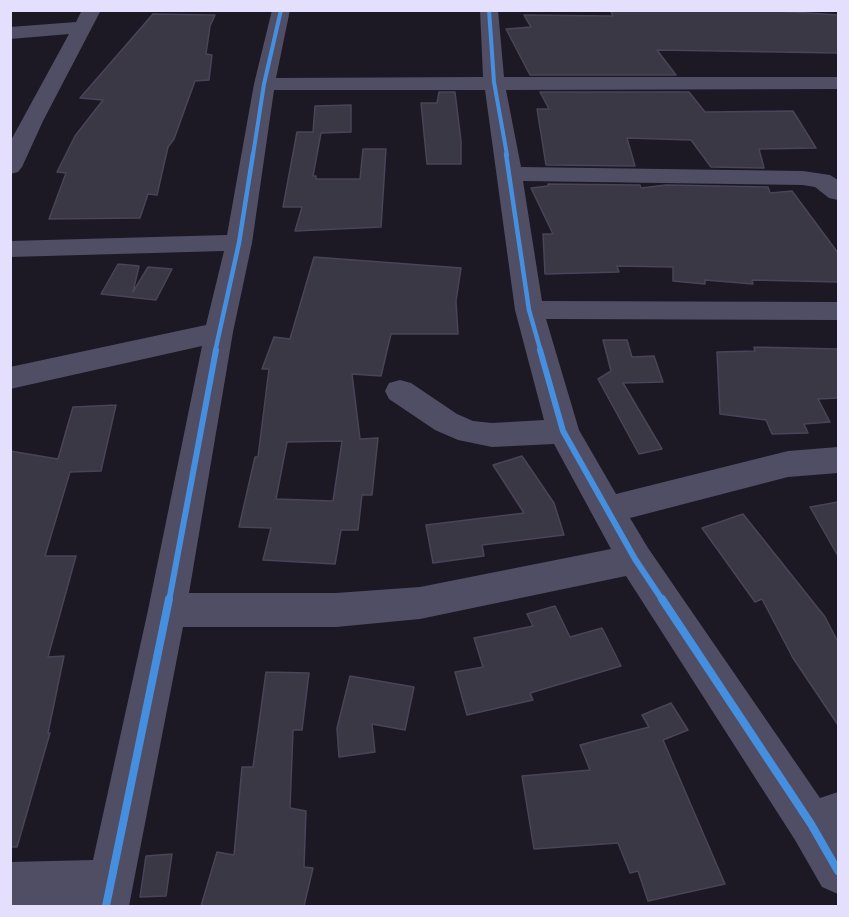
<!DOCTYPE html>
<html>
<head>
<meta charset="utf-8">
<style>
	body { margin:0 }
	#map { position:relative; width:849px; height:917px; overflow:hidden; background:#1c1925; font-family:"Archivo Narrow",sans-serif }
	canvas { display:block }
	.frame { position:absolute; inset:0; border:12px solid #e3dffd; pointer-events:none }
</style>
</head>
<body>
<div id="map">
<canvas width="849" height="917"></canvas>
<div class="frame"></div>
</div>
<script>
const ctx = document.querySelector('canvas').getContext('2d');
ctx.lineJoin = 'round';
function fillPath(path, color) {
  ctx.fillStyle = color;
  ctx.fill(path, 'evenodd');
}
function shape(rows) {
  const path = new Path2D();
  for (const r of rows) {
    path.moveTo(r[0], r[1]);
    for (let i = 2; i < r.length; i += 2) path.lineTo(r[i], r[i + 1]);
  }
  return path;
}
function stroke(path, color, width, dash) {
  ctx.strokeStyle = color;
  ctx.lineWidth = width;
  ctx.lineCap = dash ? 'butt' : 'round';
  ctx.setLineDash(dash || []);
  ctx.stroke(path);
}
const building = shape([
	[610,10,762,10,838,15,838,53,657,50,676,75,530,75,506,29,531,27,524,15,613,16,610,10],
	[153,14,215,15,210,26,206,54,212,55,209,80,195,81,174,139,168,147,157,195,148,194,140,218,49,219,66,173,57,172,75,136,103,100,80,98,153,14],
	[439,92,455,92,461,141,461,164,427,164,421,103,437,103,439,92],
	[540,92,689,92,705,112,793,111,816,148,759,149,764,168,711,167,691,140,627,138,635,166,546,165,537,109,549,109,540,92],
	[351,105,351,132,321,133,313,176,316,176,316,179,360,179,363,149,386,149,381,227,295,231,302,207,283,207,297,132,313,132,315,106,351,105],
	[548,184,640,185,641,188,666,185,768,187,770,193,792,191,838,253,838,282,752,280,753,284,705,280,705,284,673,281,673,267,617,266,619,272,545,274,543,234,553,234,531,188,548,186,548,184],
	[314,257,461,268,456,301,458,334,391,334,381,376,352,374,360,439,378,438,372,495,362,495,358,530,341,530,335,564,263,560,271,528,239,527,255,457,258,457,269,369,262,369,274,337,290,339,314,257],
	[342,441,333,501,276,499,287,442,342,441],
	[118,264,139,266,133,292,148,267,172,269,156,300,101,294,118,264],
	[603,340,627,340,632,357,654,356,663,382,623,383,662,449,639,454,598,379,611,371,603,340],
	[754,347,838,349,838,398,818,399,830,422,804,424,808,433,772,434,766,420,720,414,717,352,755,351,754,347],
	[116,405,101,471,70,472,45,556,76,556,48,657,64,656,48,733,50,733,17,847,10,847,10,451,58,459,73,407,116,405],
	[522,456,554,503,564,535,482,545,484,556,433,563,426,525,524,513,493,465,522,456],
	[838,502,838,556,810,507,838,502],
	[743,514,825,617,838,642,838,725,793,658,762,599,755,602,702,528,743,514],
	[555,606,570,637,602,628,621,666,530,693,533,700,467,715,455,672,483,667,474,638,533,626,527,614,555,606],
	[266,672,309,673,302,730,293,730,290,808,306,811,304,867,313,868,304,906,201,906,217,852,234,855,242,767,253,767,266,672],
	[350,676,414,687,405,730,372,724,375,752,339,757,337,728,350,676],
	[671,703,688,730,663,740,725,884,648,901,638,871,630,873,618,843,534,849,522,776,590,770,580,745,649,727,642,715,671,703],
	[172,854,166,896,140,897,146,856,172,854]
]);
fillPath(building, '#3b3846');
stroke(building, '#494457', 1.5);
fillPath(shape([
	[82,10,101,10,43,121,22,167,18,172,10,174,10,142,69,34,10,39,10,27,76,22,82,10],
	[272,10,290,10,276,78,483,77,480,10,498,10,504,77,838,77,838,89,506,90,521,167,803,171,830,175,838,180,838,200,829,198,815,187,803,185,523,181,542,301,838,302,838,320,546,319,579,430,616,494,788,451,838,447,838,473,788,477,630,518,648,548,820,798,838,792,838,894,822,887,795,840,626,576,420,619,336,627,183,627,129,906,10,906,10,862,93,860,148,610,202,346,10,389,10,367,206,325,224,251,10,257,10,241,227,235,254,84,272,10],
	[274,90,485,90,515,310,544,420,492,423,473,421,457,414,411,383,400,380,389,383,385,391,389,399,435,430,458,440,492,447,554,444,611,549,420,587,336,593,189,593,233,332,252,243,274,90]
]), '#504e65');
stroke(shape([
	[489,10,494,82,507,155],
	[253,155,264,84,281,10]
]), '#468fdf', 4);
stroke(shape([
	[506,154,529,310,541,352],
	[215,352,239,243,253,154]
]), '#468fdf', 4.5);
stroke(shape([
	[540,350,563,431,635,559,663,601],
	[169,601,216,350]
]), '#468fdf', 6);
stroke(shape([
	[662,599,811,824,838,871],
	[106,906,169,599]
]), '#468fdf', 8);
</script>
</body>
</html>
